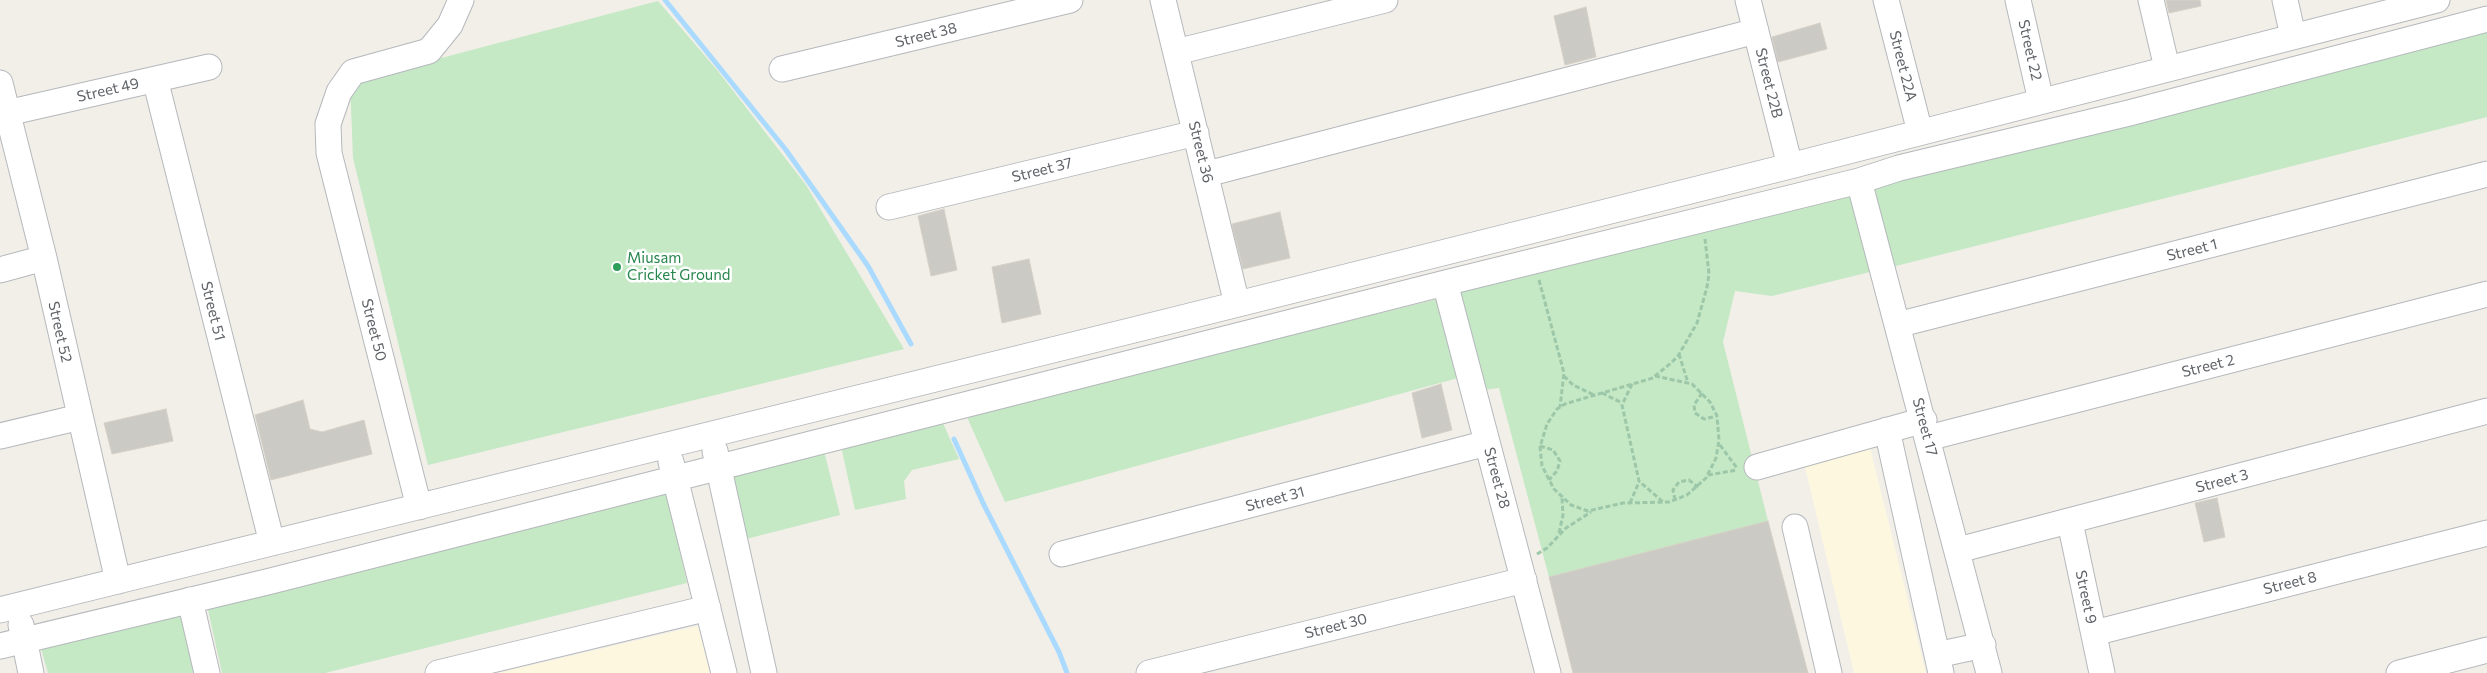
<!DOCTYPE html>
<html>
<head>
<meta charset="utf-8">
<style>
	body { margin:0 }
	canvas { display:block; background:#f1efe8 }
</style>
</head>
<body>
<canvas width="2487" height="673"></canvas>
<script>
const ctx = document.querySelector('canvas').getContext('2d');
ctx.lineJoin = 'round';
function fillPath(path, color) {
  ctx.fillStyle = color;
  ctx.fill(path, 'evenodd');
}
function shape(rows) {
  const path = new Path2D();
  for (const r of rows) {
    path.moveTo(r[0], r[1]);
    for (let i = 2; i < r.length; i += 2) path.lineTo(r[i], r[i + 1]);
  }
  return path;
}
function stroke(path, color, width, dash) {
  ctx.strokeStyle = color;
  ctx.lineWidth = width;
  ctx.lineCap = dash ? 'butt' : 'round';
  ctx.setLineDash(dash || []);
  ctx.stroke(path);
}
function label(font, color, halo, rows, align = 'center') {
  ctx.font = font + ' Commissioner,sans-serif';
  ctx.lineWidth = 5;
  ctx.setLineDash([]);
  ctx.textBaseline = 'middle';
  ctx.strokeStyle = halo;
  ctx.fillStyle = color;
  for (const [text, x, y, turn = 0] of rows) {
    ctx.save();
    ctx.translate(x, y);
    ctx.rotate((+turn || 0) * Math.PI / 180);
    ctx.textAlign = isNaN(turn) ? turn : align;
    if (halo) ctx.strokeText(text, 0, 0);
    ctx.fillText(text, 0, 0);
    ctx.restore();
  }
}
fillPath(shape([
	[1870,448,1926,673,1854,673,1805,467],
	[698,626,710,673,498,673]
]), '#fef7e0');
fillPath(shape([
	[658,1,717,70,806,185,904,349,428,465,353,158,350,82],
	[2487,32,2487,117,1892,267,1873,187],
	[1850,189,1870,272,1772,296,1735,291,1723,342,1768,521,1549,577,1499,388,1483,390,1459,292],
	[1442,298,1458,378,1005,502,966,415],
	[942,421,959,459,912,470,904,481,906,499,855,510,841,446],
	[824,451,840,515,742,540,727,474],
	[666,490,687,583,325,673,222,673,207,605],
	[188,610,202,673,48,673,40,645]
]), '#c5e8c5');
stroke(shape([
	[665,0,786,150,868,266,911,344],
	[954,439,983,503,1059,652,1067,673]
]), '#aadaff', 5);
const building = shape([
	[2166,0,2200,0,2201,6,2169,13,2166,0],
	[1586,7,1596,57,1565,65,1554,16,1586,7],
	[1820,23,1827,49,1778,62,1772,37,1820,23],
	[944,209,957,270,931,276,918,216,944,209],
	[1280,212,1290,258,1243,269,1232,224,1280,212],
	[1029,259,1041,314,1002,323,992,267,1029,259],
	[1441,384,1452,430,1422,438,1412,393,1441,384],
	[303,400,310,429,322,432,364,420,372,454,271,480,255,415,303,400],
	[166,409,173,441,112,454,104,423,166,409],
	[2217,498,2225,537,2204,542,2195,503,2217,498],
	[1768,521,1808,673,1573,673,1549,577,1768,521]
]);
fillPath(building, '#cccac5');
stroke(building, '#d6d1c6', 1);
const minor = shape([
	[1163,0,1237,304],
	[1748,0,1790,166],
	[1886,0,1920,132],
	[2018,0,2041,101],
	[2151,0,2167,68],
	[2285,0,2293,36],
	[1176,52,1385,0],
	[782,69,1070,0],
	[155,79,272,543],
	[0,83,44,258,118,581],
	[7,113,209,67],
	[1207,174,1756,31],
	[1859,181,1989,673],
	[889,207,1196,133],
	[0,270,44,258],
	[1445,283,1548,673],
	[1897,325,2487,174],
	[1887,430,1941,673],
	[0,436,80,417],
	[1928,438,2487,294],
	[715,451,764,673],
	[671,462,724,673],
	[1757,467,1924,420],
	[419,507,329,153,328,124,339,92,353,72,429,51,450,25,461,0],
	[2070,522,2102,673],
	[1795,527,1829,673],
	[1958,550,2487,411],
	[1062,554,1487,443],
	[190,600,207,673],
	[0,610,1170,321,1790,166,2437,0],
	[21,625,31,673],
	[2094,633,2487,533],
	[0,646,271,581,1445,283,1859,181,1899,168,2129,113,2487,19],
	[1937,655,1983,645],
	[438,673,708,608],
	[1149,673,1524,580],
	[2399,673,2487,650]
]);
stroke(minor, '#b5b8bc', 27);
stroke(shape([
	[1539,280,1564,373,1560,407],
	[1679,354,1688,383],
	[1564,376,1573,385,1594,395],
	[1655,376,1692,384,1710,402,1717,416,1719,440,1716,458,1706,478,1687,495,1669,502,1623,503,1588,511,1571,505,1554,489,1542,466,1540,447,1547,424,1557,409,1565,404,1653,378,1655,376,1671,363,1678,356,1697,323,1707,287,1709,274,1705,239],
	[1632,384,1622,405,1639,481,1663,502],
	[1602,393,1622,403],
	[1702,393,1694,405,1695,413,1704,419,1717,416],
	[1720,445,1737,468],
	[1540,446,1553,450,1560,461,1557,471,1549,480],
	[1708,475,1737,470],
	[1675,500,1673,490,1679,482,1689,480,1698,487],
	[1630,503,1639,482],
	[1559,533,1563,515,1562,497],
	[1537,554,1547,548,1566,528,1591,512]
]), '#9cc7a9', 3, [5, 2.5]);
stroke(minor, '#fff', 25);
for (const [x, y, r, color] of [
	[617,267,5,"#2e9e5b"]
]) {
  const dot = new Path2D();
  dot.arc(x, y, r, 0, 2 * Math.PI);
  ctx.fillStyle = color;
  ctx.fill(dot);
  stroke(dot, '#fff', 2);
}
label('15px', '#5f6368', '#fff', [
	["Street 38",926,35,-14],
	["Street 22",2030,50,77],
	["Street 22A",1903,66,76],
	["Street 22B",1769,83,76],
	["Street 49",108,90,-13],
	["Street 36",1201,152,76],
	["Street 37",1042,170,-14],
	["Street 1",2192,250,-14],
	["Street 51",213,311,76],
	["Street 50",374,330,76],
	["Street 52",60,332,77],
	["Street 2",2208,366,-14],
	["Street 17",1925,427,75],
	["Street 28",1497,478,75],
	["Street 3",2222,481,-15],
	["Street 31",1275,499,-15],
	["Street 8",2290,583,-14],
	["Street 9",2086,597,78],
	["Street 30",1336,626,-14]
]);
label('15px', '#27864d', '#fff', [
	["Miusam",627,258],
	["Cricket Ground",627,275]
], 'left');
</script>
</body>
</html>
